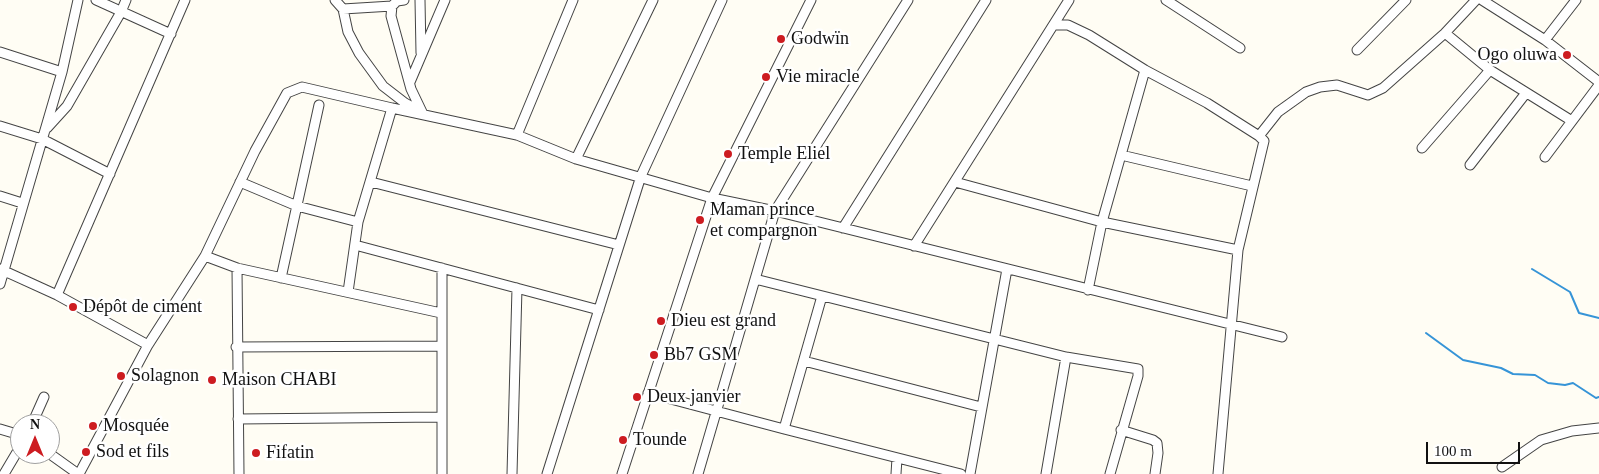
<!DOCTYPE html>
<html>
<head>
<meta charset="utf-8">
<style>
	body { margin:0 }
	#map { position:relative; width:1599px; height:474px; overflow:hidden; background:#fffdf4; font-family:Georgia,serif }
	canvas { display:block }
	.north { position:absolute; left:10px; top:414px; width:50px; height:50px; box-sizing:border-box; background:#fff; border:1px solid #a0a0a0; border-radius:50%; rotate:0deg; font-size:14px; font-weight:700; line-height:20px; text-align:center; color:#111 }
	.north::after { content:''; display:block; margin:auto; width:18px; height:22px; background:#cd1c21; clip-path:polygon(50% 0,100% 100%,50% 72%,0 100%) }
	.scale { position:absolute; left:1426px; top:442px; width:94px; height:22px; box-sizing:border-box; border:2px solid #111; border-top:0; padding-left:6px; font-size:15px; line-height:18px; white-space:nowrap; color:#111; -webkit-text-stroke:4px #fff; paint-order:stroke }
</style>
</head>
<body>
<div id="map">
<canvas width="1599" height="474"></canvas>
<div class="north">N</div>
<div class="scale">100 m</div>
</div>
<script>
const ctx = document.querySelector('canvas').getContext('2d');
ctx.lineJoin = 'round';
function shape(rows) {
  const path = new Path2D();
  for (const r of rows) {
    path.moveTo(r[0], r[1]);
    for (let i = 2; i < r.length; i += 2) path.lineTo(r[i], r[i + 1]);
  }
  return path;
}
function stroke(path, color, width, dash) {
  ctx.strokeStyle = color;
  ctx.lineWidth = width;
  ctx.lineCap = dash ? 'butt' : 'round';
  ctx.setLineDash(dash || []);
  ctx.stroke(path);
}
function label(font, color, halo, rows, align = 'center') {
  ctx.font = font + ' Georgia,serif';
  ctx.lineWidth = 5;
  ctx.setLineDash([]);
  ctx.textBaseline = 'middle';
  ctx.strokeStyle = halo;
  ctx.fillStyle = color;
  for (const [text, x, y, turn = 0] of rows) {
    ctx.save();
    ctx.translate(x, y);
    ctx.rotate((+turn || 0) * Math.PI / 180);
    ctx.textAlign = isNaN(turn) ? turn : align;
    if (halo) ctx.strokeText(text, 0, 0);
    ctx.fillText(text, 0, 0);
    ctx.restore();
  }
}
stroke(shape([
	[1532,269,1570,292,1579,313,1599,318],
	[1426,333,1463,360,1501,368,1513,374,1535,375,1548,383,1565,385,1573,383,1596,398,1599,397]
]), '#3694d7', 2);
const minor = shape([
	[96,0,171,34],
	[335,0,343,9,348,32,359,53,383,86,405,103,422,112],
	[404,0,397,1,392,6,391,16,411,89,422,112],
	[420,0,421,53],
	[1166,0,1240,48],
	[1482,0,1545,40,1599,82],
	[343,9,392,6],
	[1054,25,1068,25,1089,35,1145,70,1207,103,1259,136,1264,141,1238,250,1218,474],
	[1445,33,1490,70,1572,121],
	[1545,40,1576,0],
	[1357,50,1406,0],
	[0,52,62,72],
	[410,82,445,0],
	[0,126,42,139,110,174],
	[47,128,67,106,121,12,126,0],
	[517,135,573,0],
	[1259,136,1278,112,1306,92,1320,87,1337,85,1368,95,1383,88,1445,33,1476,0],
	[1422,148,1490,70],
	[1121,155,1252,186],
	[1545,157,1599,85],
	[576,159,653,0],
	[1470,165,1526,93],
	[240,182,297,206,358,222],
	[371,182,619,245],
	[955,182,1102,222,1238,250],
	[0,196,22,203],
	[843,228,986,0],
	[355,245,599,310],
	[914,246,1069,0],
	[205,256,255,151,287,93,302,87,392,108],
	[0,269,57,295,148,345,79,474],
	[281,278,319,105],
	[755,279,1066,357,1138,369,1138,376,1110,474],
	[0,284,62,72,78,0],
	[1088,290,1102,222,1145,70],
	[348,292,358,222,392,108,517,135,576,159,712,198,775,211,1282,337],
	[57,295,185,0],
	[822,296,784,429,961,474],
	[148,345,205,256,237,268],
	[236,347,441,346],
	[804,361,981,407],
	[648,393,784,429],
	[238,419,441,417],
	[32,424,44,397],
	[0,429,20,435],
	[1121,430,1153,440,1157,443,1158,453,1155,474],
	[50,454,78,474],
	[1502,467,1541,440,1572,431,1599,428],
	[4,474,20,447],
	[239,474,237,268,441,313],
	[442,474,442,268],
	[512,474,517,288],
	[547,474,641,176,722,0],
	[622,474,712,198,811,0],
	[698,474,775,211,908,0],
	[896,474,897,458],
	[970,474,1007,269],
	[1046,474,1066,357]
]);
stroke(minor, '#444', 11);
stroke(minor, '#fff', 9);
for (const [x, y, r, color] of [
	[781,39,5,"#cd1c21"],
	[1567,55,5,"#cd1c21"],
	[766,77,5,"#cd1c21"],
	[728,154,5,"#cd1c21"],
	[700,220,5,"#cd1c21"],
	[73,307,5,"#cd1c21"],
	[661,321,5,"#cd1c21"],
	[654,355,5,"#cd1c21"],
	[121,376,5,"#cd1c21"],
	[212,380,5,"#cd1c21"],
	[637,397,5,"#cd1c21"],
	[93,426,5,"#cd1c21"],
	[623,440,5,"#cd1c21"],
	[86,452,5,"#cd1c21"],
	[256,453,5,"#cd1c21"]
]) {
  const dot = new Path2D();
  dot.arc(x, y, r, 0, 2 * Math.PI);
  ctx.fillStyle = color;
  ctx.fill(dot);
  stroke(dot, '#fff', 2);
}
label('18px', '#111', '#fff', [
	["Godwïn",791,39],
	["Ogo oluwa",1557,55,"right"],
	["Vie miracle",776,77],
	["Temple Eliel",738,154],
	["Maman prince",710,210],
	["et compargnon",710,231],
	["Dépôt de ciment",83,307],
	["Dieu est grand",671,321],
	["Bb7 GSM",664,355],
	["Solagnon",131,376],
	["Maison CHABI",222,380],
	["Deux janvier",647,397],
	["Mosquée",103,426],
	["Tounde",633,440],
	["Sod et fils",96,452],
	["Fifatin",266,453]
], 'left');
</script>
</body>
</html>
